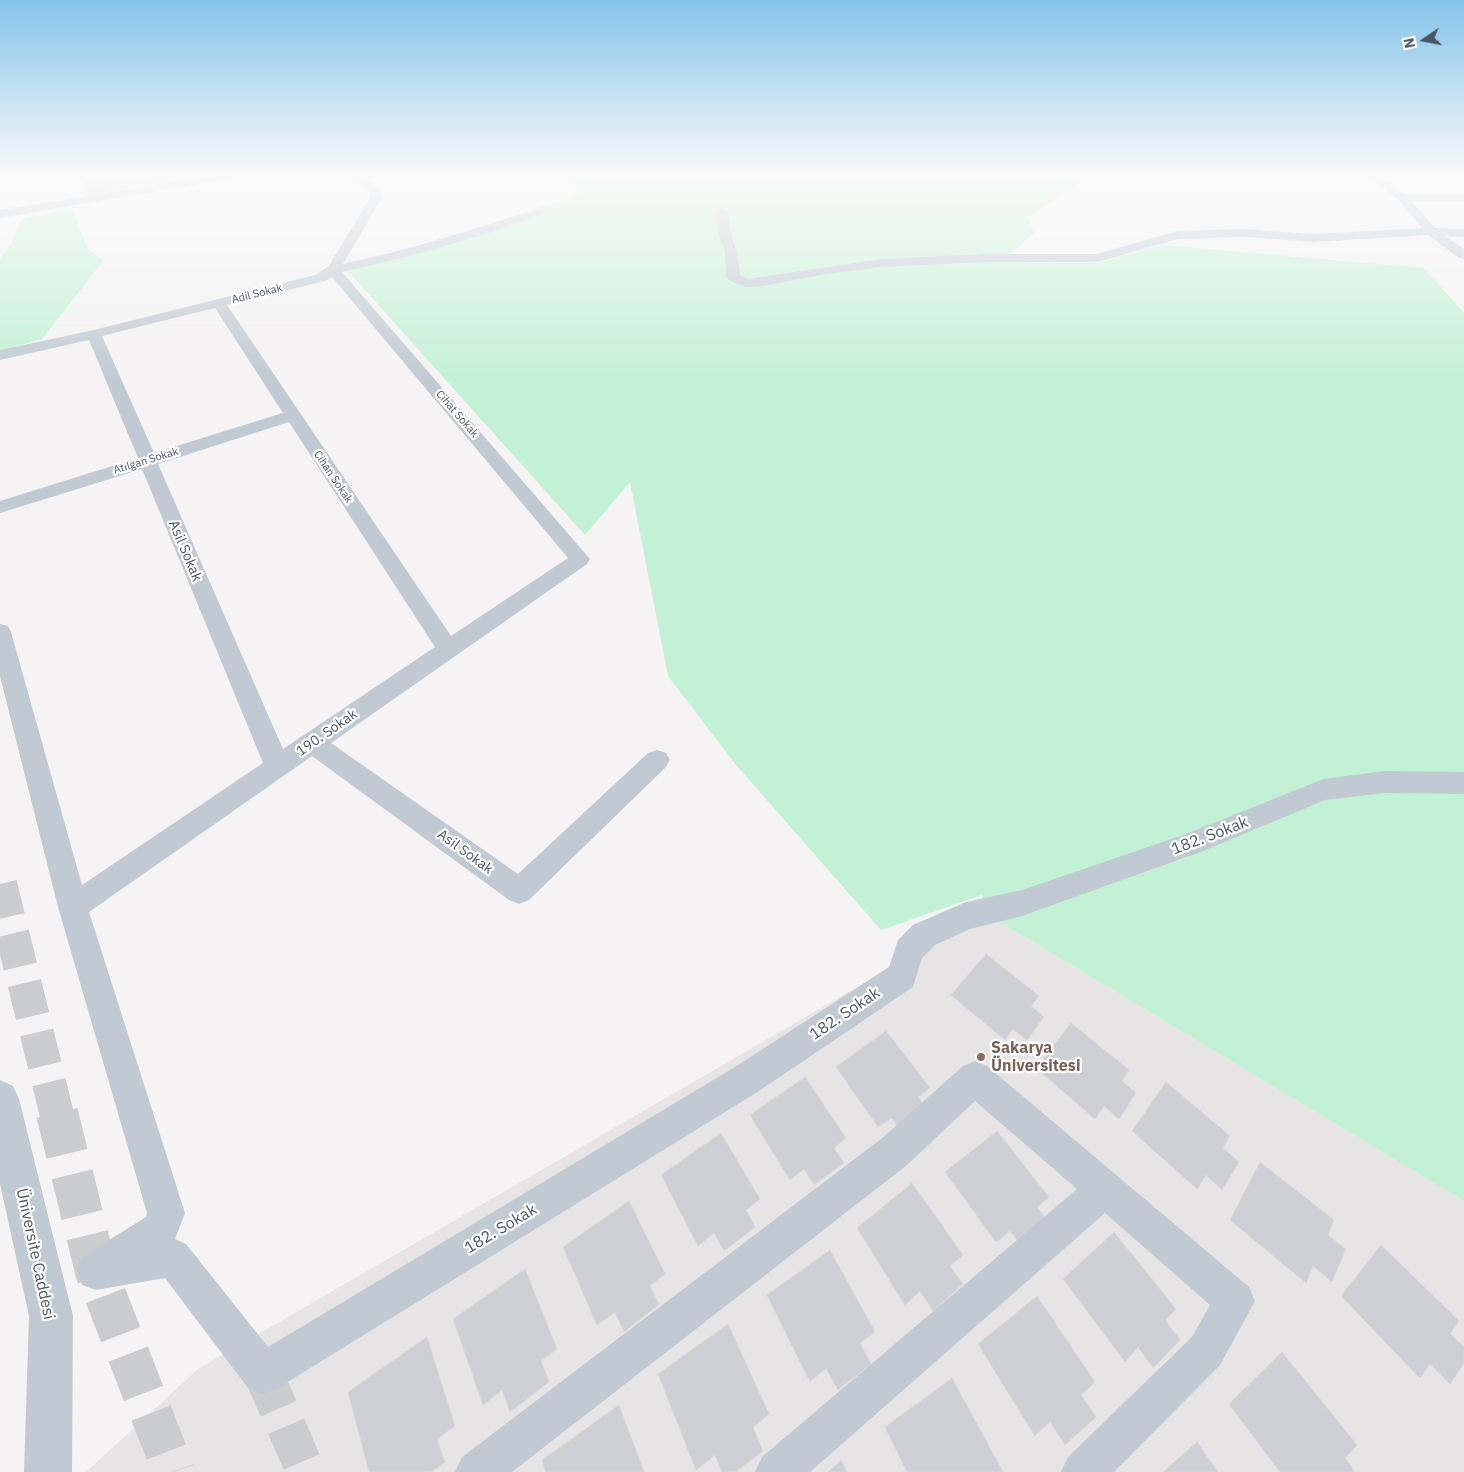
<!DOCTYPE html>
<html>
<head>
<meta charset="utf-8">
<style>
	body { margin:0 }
	#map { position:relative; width:1464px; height:1472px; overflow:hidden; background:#f5f3f3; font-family:"IBM Plex Sans",sans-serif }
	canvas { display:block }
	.north { position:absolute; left:1399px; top:15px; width:50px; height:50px; -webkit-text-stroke:4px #fff; paint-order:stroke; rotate:258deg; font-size:14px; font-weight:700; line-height:20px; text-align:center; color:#4a5661 }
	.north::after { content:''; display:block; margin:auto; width:18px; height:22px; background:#4a5661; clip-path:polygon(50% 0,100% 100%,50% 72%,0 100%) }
</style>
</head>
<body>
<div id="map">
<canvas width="1464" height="1472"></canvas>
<div class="north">N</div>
</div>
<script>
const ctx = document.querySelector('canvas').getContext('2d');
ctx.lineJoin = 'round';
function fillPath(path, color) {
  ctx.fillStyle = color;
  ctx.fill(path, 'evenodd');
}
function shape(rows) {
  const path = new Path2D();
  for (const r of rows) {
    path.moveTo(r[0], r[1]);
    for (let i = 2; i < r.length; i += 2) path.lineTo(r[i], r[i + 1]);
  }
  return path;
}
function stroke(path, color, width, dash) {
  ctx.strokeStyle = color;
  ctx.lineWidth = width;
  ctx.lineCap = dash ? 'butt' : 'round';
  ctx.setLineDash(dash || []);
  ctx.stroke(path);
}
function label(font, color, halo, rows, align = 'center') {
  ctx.font = font + ' "IBM Plex Sans",sans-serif';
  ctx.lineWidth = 4.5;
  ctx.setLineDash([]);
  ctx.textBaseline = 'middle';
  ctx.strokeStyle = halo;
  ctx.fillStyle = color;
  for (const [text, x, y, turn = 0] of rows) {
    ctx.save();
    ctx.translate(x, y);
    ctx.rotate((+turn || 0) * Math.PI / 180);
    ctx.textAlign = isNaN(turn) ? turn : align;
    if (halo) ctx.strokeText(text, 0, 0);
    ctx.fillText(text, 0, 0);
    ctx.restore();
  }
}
fillPath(shape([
	[985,913,1464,1201,1464,1472,86,1472,198,1369]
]), '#e6e4e5');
fillPath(shape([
	[563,174,1073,174,1082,182,1028,217,1034,233,1000,262,1097,263,1161,245,1424,268,1464,313,1464,1201,985,913,982,895,881,930,736,765,668,676,630,482,585,535,347,270,572,197,579,190],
	[73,210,88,249,103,261,42,339,0,351,0,258,11,245,22,218]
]), '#c3f1d5');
const building = shape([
	[132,174,156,174,161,182,89,195,84,182,132,174],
	[986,954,1039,996,1031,1006,1044,1017,1027,1040,1013,1029,1005,1040,951,995,986,954],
	[1071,1023,1129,1070,1122,1081,1136,1093,1119,1119,1104,1106,1095,1119,1036,1068,1071,1023],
	[886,1031,930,1088,918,1097,929,1112,902,1132,892,1118,878,1127,836,1067,886,1031],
	[805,1077,846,1138,834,1148,844,1163,814,1185,804,1169,790,1180,750,1115,805,1077],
	[1166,1082,1230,1136,1223,1148,1239,1162,1222,1190,1206,1175,1197,1189,1132,1131,1166,1082],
	[997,1131,1049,1197,1037,1207,1050,1224,1023,1248,1010,1231,996,1242,945,1172,997,1131],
	[721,1133,760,1199,746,1210,755,1227,724,1251,714,1233,698,1246,661,1175,721,1133],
	[1260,1162,1334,1220,1328,1235,1346,1249,1332,1282,1313,1266,1306,1283,1230,1220,1260,1162],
	[912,1183,963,1255,950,1266,963,1284,933,1311,920,1291,905,1305,857,1228,912,1183],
	[629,1201,665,1274,650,1286,659,1304,624,1332,615,1312,597,1325,563,1247,629,1201],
	[1114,1232,1176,1309,1165,1320,1180,1340,1153,1368,1138,1347,1125,1362,1063,1279,1114,1232],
	[1381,1245,1459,1321,1450,1334,1464,1347,1464,1363,1450,1384,1430,1364,1420,1378,1341,1296,1381,1245],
	[830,1250,875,1332,860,1343,871,1364,838,1390,826,1368,810,1382,767,1295,830,1250],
	[525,1269,557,1349,541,1361,549,1382,510,1412,502,1390,483,1405,453,1319,525,1269],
	[1037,1296,1095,1382,1081,1395,1096,1417,1065,1445,1050,1422,1035,1436,978,1344,1037,1296],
	[728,1324,769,1414,753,1427,763,1451,735,1472,722,1472,715,1455,696,1470,658,1374,728,1324],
	[427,1337,455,1426,437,1439,445,1462,431,1472,369,1472,348,1392,427,1337],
	[1282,1352,1357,1445,1345,1458,1355,1472,1280,1472,1229,1404,1282,1352],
	[952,1378,1003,1472,907,1472,885,1427,952,1378],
	[619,1405,644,1472,546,1472,542,1460,619,1405],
	[1197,1442,1218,1472,1163,1472,1197,1442],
	[841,1460,847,1472,828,1472,841,1460]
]);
fillPath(building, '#cdcfd5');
stroke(building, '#d7d9de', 1);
stroke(shape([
	[263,1373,306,1472]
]), '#caccce', 39, [39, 19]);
stroke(shape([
	[0,884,57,1115]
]), '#caccce', 34, [34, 17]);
stroke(shape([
	[57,1113,96,1271,174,1472]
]), '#caccce', 42, [42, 21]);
fillPath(shape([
	[221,174,244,174,239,177,0,218,0,210,221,174],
	[346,174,358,174,380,188,382,198,343,264,398,251,478,228,535,210,543,210,545,212,543,214,486,234,406,257,342,272,590,559,587,564,331,743,518,874,648,753,657,750,666,753,670,760,666,767,529,900,519,904,509,900,312,756,89,912,185,1213,175,1239,186,1244,268,1347,735,1067,889,967,898,940,913,925,966,902,1022,890,1186,834,1323,779,1385,771,1464,772,1464,794,1385,793,1325,800,1203,851,1022,916,970,929,935,945,922,958,913,987,759,1091,278,1388,263,1394,248,1388,165,1278,96,1290,82,1285,77,1271,82,1257,92,1253,93,1250,146,1217,147,1213,58,907,0,676,0,624,8,626,11,632,82,885,263,763,142,469,0,513,0,501,138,458,89,340,0,360,0,350,94,330,315,275,328,267,370,198,370,191,346,174],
	[332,277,568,558,451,636,227,305,325,281,332,277],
	[215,308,283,413,154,453,102,336,215,308],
	[289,422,435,647,283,749,158,464,289,422],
	[1364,174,1376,174,1405,194,1464,195,1464,201,1411,201,1435,228,1464,229,1464,237,1445,236,1464,249,1464,259,1459,258,1428,235,1313,242,1244,237,1178,239,1098,262,986,262,881,267,826,274,763,286,746,287,728,280,726,277,725,253,718,231,716,212,722,208,728,212,730,231,737,253,740,275,748,279,881,259,986,254,1097,254,1177,231,1244,229,1313,234,1422,228,1398,199,1364,174],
	[975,1061,987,1066,1249,1287,1255,1301,1220,1365,1114,1472,1061,1472,1068,1457,1192,1337,1210,1305,1105,1213,810,1472,755,1472,762,1457,1077,1189,975,1101,907,1165,512,1472,455,1472,462,1457,881,1139,963,1066,975,1061]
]), '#c1cad2');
fillPath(shape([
	[0,1080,13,1086,19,1099,73,1316,72,1472,24,1472,29,1316,0,1184,0,1080]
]), '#c1cad2');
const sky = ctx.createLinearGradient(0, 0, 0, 380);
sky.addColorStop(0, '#85c3ea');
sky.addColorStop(0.46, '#fafafa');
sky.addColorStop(1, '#fafafa00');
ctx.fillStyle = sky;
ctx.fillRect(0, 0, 1464, 380);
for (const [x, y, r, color] of [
	[981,1057,5,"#8d6e63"]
]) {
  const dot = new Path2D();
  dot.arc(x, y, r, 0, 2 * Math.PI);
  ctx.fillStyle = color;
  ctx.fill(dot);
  stroke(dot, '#fff', 2);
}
label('11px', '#4a5661', '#fff', [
	["Adil Sokak",257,294,-14],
	["Cihat Sokak",457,414,49],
	["Atılgan Sokak",146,461,-17],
	["Cihan Sokak",333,477,56]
]);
label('14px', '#4a5661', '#fff', [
	["Asil Sokak",185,551,67],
	["190. Sokak",327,733,-35],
	["Asil Sokak",465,852,36]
]);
label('16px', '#4a5661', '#fff', [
	["182. Sokak",1210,836,-21],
	["182. Sokak",845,1014,-34],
	["182. Sokak",501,1229,-31],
	["Üniversite Caddesi",35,1254,78]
]);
label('bold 16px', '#785e54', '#fff', [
	["Sakarya",991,1048],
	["Üniversitesi",991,1066]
], 'left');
</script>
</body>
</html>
